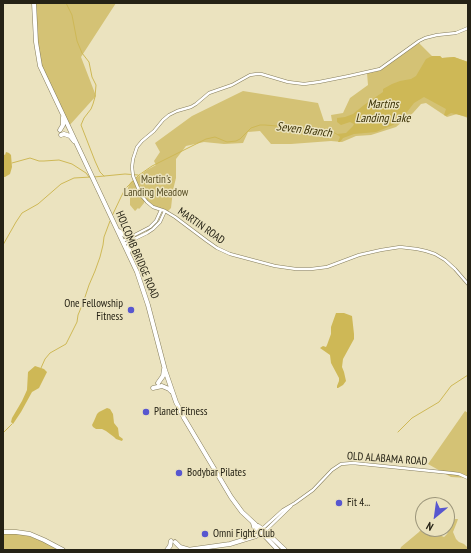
<!DOCTYPE html>
<html>
<head>
<meta charset="utf-8">
<style>
	body { margin:0 }
	#map { position:relative; width:471px; height:553px; overflow:hidden; background:#ebe3bf; font-family:"PT Sans Narrow",sans-serif }
	canvas { display:block }
	.frame { position:absolute; inset:0; border:4px solid #252215; pointer-events:none }
	.north { position:absolute; left:415px; top:497px; width:40px; height:40px; box-sizing:border-box; background:#ebe3bf; border:1px solid #9c967b; border-radius:50%; rotate:209deg; font-size:11px; font-weight:700; line-height:16px; text-align:center; color:#252215 }
	.north::after { content:''; display:block; margin:auto; width:14px; height:18px; background:#5857cf; clip-path:polygon(50% 0,100% 100%,50% 72%,0 100%) }
</style>
</head>
<body>
<div id="map">
<canvas width="471" height="553"></canvas>
<div class="frame"></div>
<div class="north">N</div>
</div>
<script>
const ctx = document.querySelector('canvas').getContext('2d');
ctx.lineJoin = 'round';
function fillPath(path, color) {
  ctx.fillStyle = color;
  ctx.fill(path, 'evenodd');
}
function shape(rows) {
  const path = new Path2D();
  for (const r of rows) {
    path.moveTo(r[0], r[1]);
    for (let i = 2; i < r.length; i += 2) path.lineTo(r[i], r[i + 1]);
  }
  return path;
}
function stroke(path, color, width, dash) {
  ctx.strokeStyle = color;
  ctx.lineWidth = width;
  ctx.lineCap = dash ? 'butt' : 'round';
  ctx.setLineDash(dash || []);
  ctx.stroke(path);
}
function label(font, color, halo, rows, align = 'center') {
  ctx.font = font + ' "PT Sans Narrow",sans-serif';
  ctx.lineWidth = 3;
  ctx.setLineDash([]);
  ctx.textBaseline = 'middle';
  ctx.strokeStyle = halo;
  ctx.fillStyle = color;
  for (const [text, x, y, turn = 0] of rows) {
    ctx.save();
    ctx.translate(x, y);
    ctx.rotate((+turn || 0) * Math.PI / 180);
    ctx.textAlign = isNaN(turn) ? turn : align;
    if (halo) ctx.strokeText(text, 0, 0);
    ctx.fillText(text, 0, 0);
    ctx.restore();
  }
}
fillPath(shape([
	[35,3,116,3,81,57,96,96,68,127,36,54],
	[419,43,432,56,440,56,442,58,454,57,468,62,468,118,457,114,447,117,426,103,421,104,413,113,396,127,371,135,356,136,342,142,331,141,291,144,271,144,260,131,248,132,243,143,224,144,204,142,186,146,176,159,176,178,173,190,171,208,168,211,155,206,148,202,142,196,135,179,147,170,156,165,154,161,160,152,155,143,192,116,243,91,318,103,324,121,332,121,331,115,343,113,350,98,368,85,367,73,375,72,384,68],
	[134,179,144,200,144,203,140,208,139,209,138,208,135,211,130,205,130,198,131,193,128,189,128,188,130,183],
	[465,411,468,413,468,478,451,477,428,464],
	[454,519,458,519,457,522,453,532,456,539,459,542,464,544,468,548,468,550,400,550,401,547,419,532,423,527,423,529,434,529,435,532,439,535,444,537,447,534],
	[3,533,19,533,37,539,61,550,3,550]
]), '#d4c275');
fillPath(shape([
	[432,56,440,56,442,58,454,57,468,62,468,117,451,113,446,116,444,115,446,109,424,97,414,103,407,112,393,125,376,132,354,134,343,138,340,142,338,142,340,137,337,134,346,133,353,126,354,124,350,122,341,125,337,122,337,118,345,117,353,114,364,105,383,92,383,89,392,84,400,81,411,79,416,76,426,59],
	[6,152,9,153,11,155,12,167,10,174,5,177,3,177,3,154,5,155],
	[336,313,344,313,352,316,354,334,354,339,343,359,342,367,344,372,346,381,343,385,338,388,337,388,337,386,339,381,339,378,331,363,330,355,320,348,323,346,326,347,327,345,331,334,331,327],
	[35,366,44,369,47,372,39,388,32,392,21,412,13,424,11,422,12,418,22,401,27,390,28,372],
	[107,408,110,409,113,414,114,423,118,428,119,436,123,439,122,441,116,439,114,437,106,431,102,429,96,429,93,427,92,425,94,421,97,414,99,412]
]), '#ceb856');
stroke(shape([
	[66,3,72,15,77,41,82,53,89,62,92,77,96,85,95,97,93,104,91,109,84,118,81,125,95,161,100,172,104,176],
	[12,163,30,158,39,161,44,161,59,160,72,164,86,173,89,177],
	[94,177,125,174,138,175],
	[112,216,121,197,125,189,139,175,152,166,206,139,215,137,227,142,236,141,240,139,251,128,260,125,265,125,288,127,309,133,321,130,335,133,338,135],
	[3,245,16,222,22,213,38,204,61,184,74,178,91,177],
	[41,368,45,359,50,353,66,344,77,322,78,315,83,303,89,285,95,271,100,257,103,245,104,237,110,221],
	[398,432,412,418,439,402,451,386,468,375],
	[3,433,12,424]
]), '#ceb856', 1);
const minor = shape([
	[468,28,456,33,437,35,425,38,419,41,380,69,349,76,319,82,304,84,288,82,261,74,257,74,250,75,232,85,209,93,196,104,191,107,177,111,169,115,163,120,154,131,142,141,137,147,133,159,132,167,133,176,141,195,147,202,153,207,165,211,175,217,207,241,217,248,230,254,275,266,296,269,311,269,327,267,359,255,381,250,400,247,417,249,426,251,435,254,445,260,455,269,468,284],
	[123,241,150,227,156,221,161,210],
	[124,244,147,233,153,229,160,222,165,211],
	[262,529,283,510,295,503,313,490,332,470,341,464,353,463,451,473,459,474,468,478],
	[264,532,291,506]
]);
const major = shape([
	[34,3,36,42,40,66,137,272,148,305,165,370,176,402,184,418,231,497,242,512,256,525,262,533,278,550],
	[60,130,63,125,63,117],
	[61,135,64,134,70,136,74,141],
	[119,231,126,236,133,236],
	[129,251,129,244,131,240],
	[158,383,163,376,164,369],
	[153,388,162,386,169,389,171,391],
	[258,526,265,531,285,550],
	[3,532,16,532,30,534,44,540,63,550],
	[252,535,255,530,253,523],
	[175,542,180,547,190,550],
	[167,550,170,546,171,541],
	[187,550,230,544,256,536,262,533]
]);
stroke(minor, '#867e5d', 3.5);
stroke(major, '#867e5d', 5);
stroke(minor, '#fff', 2.5);
stroke(major, '#fff', 4);
for (const [x, y, r, color] of [
	[131,310,4,"#5857cf"],
	[146,412,4,"#5857cf"],
	[179,473,4,"#5857cf"],
	[339,503,4,"#5857cf"],
	[205,534,4,"#5857cf"]
]) {
  const dot = new Path2D();
  dot.arc(x, y, r, 0, 2 * Math.PI);
  ctx.fillStyle = color;
  ctx.fill(dot);
  stroke(dot, '#ebe3bf', 1.5);
}
label('11px', '#554c23', '#ebe3bf', [
	["Martin's",156,180],
	["Landing Meadow",156,193]
]);
label('11px', '#252215', '#ebe3bf', [
	["MARTIN ROAD",201,226,35],
	["HOLCOMB BRIDGE ROAD",137,255,67],
	["OLD ALABAMA ROAD",387,459,4]
]);
label('11px', '#252215', '#ebe3bf', [
	["One Fellowship",123,304,"right"],
	["Fitness",123,317,"right"],
	["Planet Fitness",154,412],
	["Bodybar Pilates",187,473],
	["Fit 4...",347,503],
	["Omni Fight Club",213,534]
], 'left');
label('italic 12px', '#3b3206', '#ebe3bf', [
	["Martins",383,105],
	["Landing Lake",383,119],
	["Seven Branch",304,130,7]
]);
</script>
</body>
</html>
